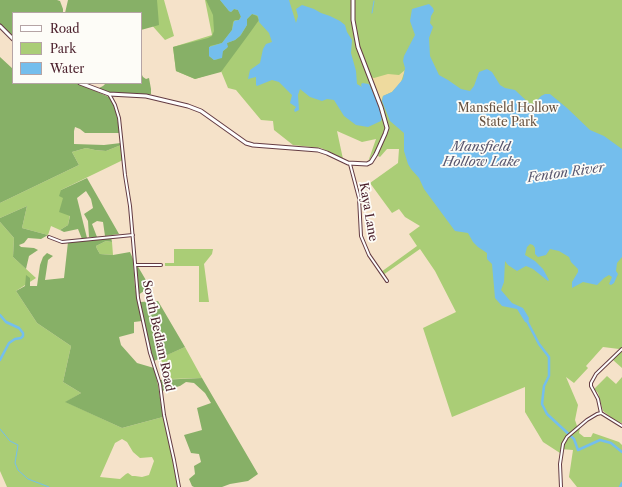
<!DOCTYPE html>
<html>
<head>
<meta charset="utf-8">
<style>
	body { margin:0 }
	#map { position:relative; width:622px; height:487px; overflow:hidden; background:#f5e2c9; font-family:"Libre Caslon Text",serif }
	canvas { display:block }
	.legend { position:absolute; left:12px; top:12px; width:130px; height:72px; box-sizing:border-box; background:#fdfcf7; border:1px solid #b5a4a5; margin:0; padding:5px 7px; list-style:none; font-size:12px; color:#4a1f2b }
	.legend li { display:flex; align-items:center; gap:8px; height:20px }
	.legend b { width:20px; border:1px solid #b5a4a5 }
</style>
</head>
<body>
<div id="map">
<canvas width="622" height="487"></canvas>
<ul class="legend">
<li><b style="height:5px;background:#fff"></b>Road</li>
<li><b style="height:11px;background:#aacd76"></b>Park</li>
<li><b style="height:11px;background:#74beed"></b>Water</li>
</ul>
</div>
<script>
const ctx = document.querySelector('canvas').getContext('2d');
ctx.lineJoin = 'round';
function fillPath(path, color) {
  ctx.fillStyle = color;
  ctx.fill(path, 'evenodd');
}
function shape(rows) {
  const path = new Path2D();
  for (const r of rows) {
    path.moveTo(r[0], r[1]);
    for (let i = 2; i < r.length; i += 2) path.lineTo(r[i], r[i + 1]);
  }
  return path;
}
function stroke(path, color, width, dash) {
  ctx.strokeStyle = color;
  ctx.lineWidth = width;
  ctx.lineCap = dash ? 'butt' : 'round';
  ctx.setLineDash(dash || []);
  ctx.stroke(path);
}
function label(font, color, halo, rows, align = 'center') {
  ctx.font = font + ' "Libre Caslon Text",serif';
  ctx.lineWidth = 3.5;
  ctx.setLineDash([]);
  ctx.textBaseline = 'middle';
  ctx.strokeStyle = halo;
  ctx.fillStyle = color;
  for (const [text, x, y, turn = 0] of rows) {
    ctx.save();
    ctx.translate(x, y);
    ctx.rotate((+turn || 0) * Math.PI / 180);
    ctx.textAlign = isNaN(turn) ? turn : align;
    if (halo) ctx.strokeText(text, 0, 0);
    ctx.fillText(text, 0, 0);
    ctx.restore();
  }
}
fillPath(shape([
	[121,0,164,0,174,36,165,40,141,13,118,13],
	[205,0,622,0,622,368,613,360,621,351,619,349,603,347,586,366,588,368,574,383,566,377,578,405,575,420,578,429,580,428,579,433,584,437,591,437,593,433,619,442,622,445,622,487,577,487,569,477,573,450,560,449,560,453,543,442,525,412,525,387,452,417,423,328,456,312,435,271,420,249,383,275,381,272,417,246,409,234,420,226,405,217,399,209,392,213,370,183,398,163,399,149,387,149,380,157,378,156,379,153,373,154,368,162,376,139,362,142,337,131,343,159,321,148,293,145,274,130,273,121,261,120,236,90,228,88,221,71,195,79,176,71,173,47,212,35],
	[121,145,123,160,61,190,70,215,68,225,60,230,51,226,48,235,22,228,27,206,0,218,0,203,79,165,72,152,86,148,95,150,106,151],
	[0,222,14,238,13,257,36,278,16,291,37,323,71,346,63,382,81,393,66,402,122,428,163,417,176,471,178,487,7,487,0,471],
	[122,439,127,442,133,452,140,458,152,457,154,461,149,475,142,477,135,476,132,476,128,473,126,474,120,479,100,477,115,443],
	[106,241,112,242,113,255,100,254,97,249,96,246],
	[174,249,213,249,212,254,204,264,209,302,199,302,199,266,165,266,165,263,174,263],
	[185,347,202,378,172,379,167,372,160,358],
	[607,376,616,384,622,377,622,423,617,422,603,411,598,393,594,389]
]), '#aacd76');
fillPath(shape([
	[0,0,57,0,60,1,63,9,63,13,13,13,13,37,0,25],
	[68,0,157,0,159,25,141,30,141,13,65,13],
	[206,0,220,0,229,11,231,12,234,9,238,10,241,16,239,20,235,20,233,22,232,30,222,43,210,46,209,56,214,60,218,59,223,51,227,48,227,43,235,40,241,35,247,25,246,20,252,14,257,16,259,20,249,34,221,72,195,79,176,71,173,47,208,38,212,36,214,31,213,15],
	[0,57,13,69,13,83,77,83,109,97,115,107,120,133,85,133,80,129,75,127,74,131,74,144,104,145,121,143,121,145,106,151,95,150,86,148,72,152,79,165,0,203],
	[141,73,143,77,146,79,149,78,151,89,151,94,149,95,134,93,112,93,97,89,103,86,106,83,141,83],
	[87,178,119,234,105,236,103,222,97,221,92,224,97,237,89,237,88,221,84,214,93,208,91,199,86,191,77,198,87,238,82,239,78,229,64,232,60,230,68,225,70,216,59,212,63,198,59,196,61,190],
	[27,206,22,228,48,235,41,239,28,238,24,243,19,245,21,247,34,248,38,250,29,256,26,269,13,257,14,238,0,222,0,218],
	[111,237,112,242,106,241,96,246,97,249,100,254,113,255,130,252,133,259,135,287,142,321,134,322,134,333,119,337,121,345,137,363,154,368,158,385,163,417,122,428,65,402,81,393,63,382,71,346,37,323,16,291,25,286,26,275,30,278,30,286,37,286,40,265,43,257,47,253,53,256,48,260,45,280,64,278,68,242],
	[137,265,150,287,138,295,136,266],
	[158,301,185,347,154,361,150,351,140,302],
	[202,378,258,474,248,481,230,484,222,487,194,487,192,486,189,479,195,474,194,466,201,462,199,454,191,453,184,435,202,430,197,408,211,403,205,393,194,383,186,382,180,386,162,391,159,380]
]), '#87b067');
fillPath(shape([
	[405,70,401,82,392,92,383,96,381,102,371,77,374,78,388,74,399,75]
]), '#eeda9e');
fillPath(shape([
	[220,0,289,0,296,23,298,16,296,9,302,5,314,9,321,13,330,16,340,21,345,25,347,32,352,40,351,53,356,71,357,84,362,87,361,85,362,83,369,84,379,106,382,117,381,121,368,127,356,125,344,116,334,100,327,99,322,101,310,97,300,89,298,95,299,110,295,112,294,110,296,107,290,103,292,95,279,82,272,80,257,86,256,85,256,77,248,79,250,70,260,63,263,49,266,44,272,42,269,33,259,22,258,16,256,15,252,14,247,19,247,25,240,36,235,40,227,43,228,47,223,51,222,58,214,60,209,56,209,47,222,43,232,30,234,21,239,20,241,17,238,10,234,9,231,12,229,11],
	[429,4,433,8,434,11,431,16,430,23,433,27,429,38,430,56,439,75,448,80,461,89,470,91,474,86,479,72,487,69,492,72,500,85,505,88,515,90,532,106,541,96,545,94,550,94,567,108,590,130,604,136,622,149,622,257,617,263,616,271,618,274,614,283,611,285,609,284,612,277,609,275,604,278,597,285,583,282,572,288,572,282,578,272,578,269,571,262,569,257,559,251,550,249,546,255,538,257,535,254,535,248,533,245,530,244,527,247,525,255,535,261,543,269,549,280,548,281,533,269,526,266,517,271,508,265,505,261,504,282,501,290,512,303,523,308,529,318,528,323,525,322,517,309,502,306,495,298,492,264,487,259,487,253,478,247,473,242,468,233,455,231,424,189,419,178,411,169,408,164,404,151,404,133,390,121,382,101,383,96,392,92,403,79,405,68,403,61,404,56,415,35,410,21,412,9]
]), '#74beed');
stroke(shape([
	[372,13,374,1],
	[0,429,10,441,18,445,15,463,18,470,28,479,49,487]
]), '#74beed', 1);
stroke(shape([
	[0,315,6,322,19,328,23,333,23,336,21,338,15,339,9,343,0,360],
	[527,321,539,344,549,357,549,376,544,386,542,404,547,414,574,439,578,450,600,440,611,443,622,452],
	[620,487,622,483]
]), '#74beed', 2.5);
const minor = shape([
	[109,94,115,105,119,118,125,175,130,206,138,298,150,353,160,384,164,415,174,460,179,487],
	[350,164,359,198,361,236,369,255,387,281],
	[49,237,62,242,133,235],
	[135,265,161,265],
	[601,413,598,399,591,386,591,383,596,374,622,349],
	[561,487,560,464,563,444,567,437,587,420,597,414,601,413,622,426]
]);
const tertiary = shape([
	[0,26,13,39],
	[80,83,109,94,146,96,188,106,201,111,246,143,253,145,318,150,327,153,348,163,367,164,371,162,376,154,385,134,387,128,381,107,358,47,353,20,353,0]
]);
stroke(minor, '#643c43', 4);
stroke(tertiary, '#643c43', 5);
stroke(minor, '#fff', 2);
stroke(tertiary, '#fff', 3);
label('12px', '#675342', '#fdfcf7', [
	["Mansfield Hollow",508,109],
	["State Park",508,123]
]);
label('12px', '#4a1f2b', '#fdfcf7', [
	["Kaya Lane",368,212,80],
	["South Bedlam Road",158,336,78]
]);
label('italic 13px', '#59576f', '#fdfcf7', [
	["Mansfield",481,147],
	["Hollow Lake",481,162],
	["Fenton River",566,173,-8]
]);
</script>
</body>
</html>
